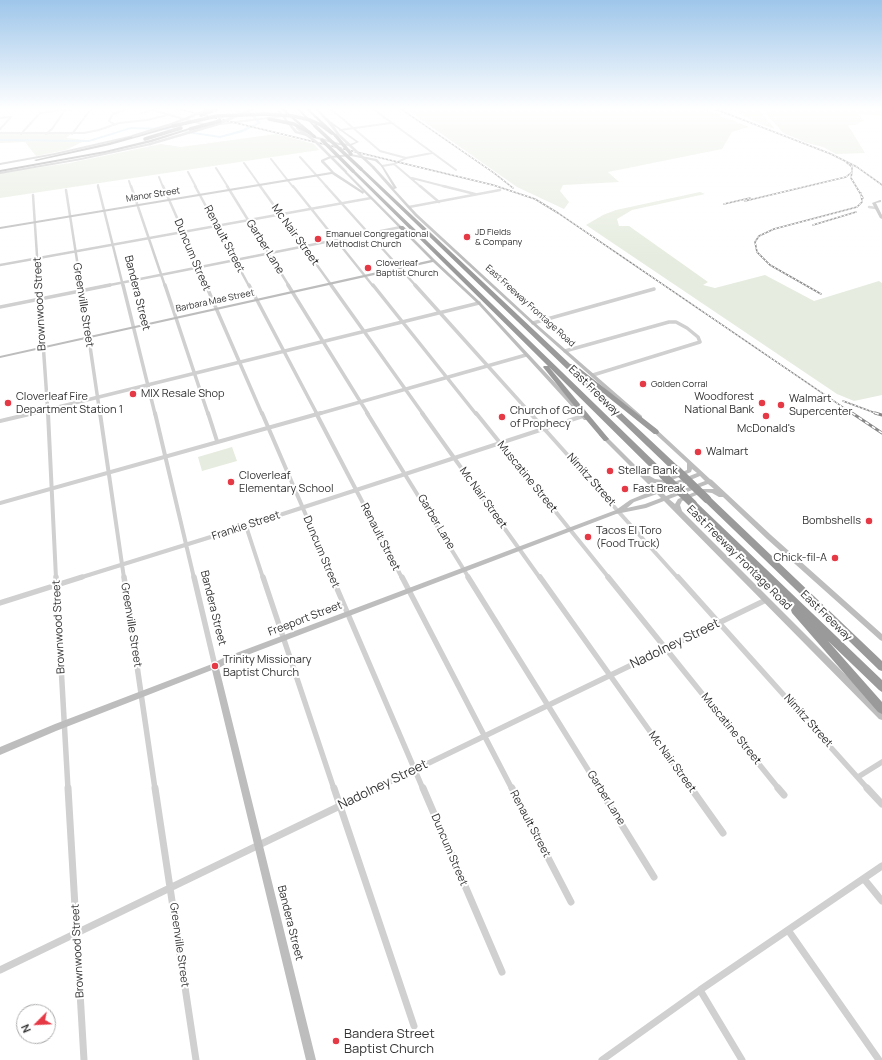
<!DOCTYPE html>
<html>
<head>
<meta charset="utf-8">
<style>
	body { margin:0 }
	#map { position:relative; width:882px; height:1060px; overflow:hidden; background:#fff; font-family:Manrope,sans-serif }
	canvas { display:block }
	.north { position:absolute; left:16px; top:1004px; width:40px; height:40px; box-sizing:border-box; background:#fff; border:1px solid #adadad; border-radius:50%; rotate:246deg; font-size:11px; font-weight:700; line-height:16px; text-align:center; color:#333 }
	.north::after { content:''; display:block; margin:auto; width:14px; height:18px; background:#e63946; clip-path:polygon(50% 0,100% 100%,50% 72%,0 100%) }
</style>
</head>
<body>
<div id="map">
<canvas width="882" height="1060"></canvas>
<div class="north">N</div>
</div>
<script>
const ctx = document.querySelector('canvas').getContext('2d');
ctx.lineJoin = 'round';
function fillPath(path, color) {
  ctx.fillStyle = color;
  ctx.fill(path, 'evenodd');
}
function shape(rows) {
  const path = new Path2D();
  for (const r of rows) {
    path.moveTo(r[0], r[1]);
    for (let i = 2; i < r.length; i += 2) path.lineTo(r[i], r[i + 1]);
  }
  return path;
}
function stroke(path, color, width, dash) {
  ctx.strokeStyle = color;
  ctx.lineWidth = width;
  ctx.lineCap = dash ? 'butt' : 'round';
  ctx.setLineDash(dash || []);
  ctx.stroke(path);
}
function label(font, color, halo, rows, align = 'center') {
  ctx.font = font + ' Manrope,sans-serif';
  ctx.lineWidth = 4;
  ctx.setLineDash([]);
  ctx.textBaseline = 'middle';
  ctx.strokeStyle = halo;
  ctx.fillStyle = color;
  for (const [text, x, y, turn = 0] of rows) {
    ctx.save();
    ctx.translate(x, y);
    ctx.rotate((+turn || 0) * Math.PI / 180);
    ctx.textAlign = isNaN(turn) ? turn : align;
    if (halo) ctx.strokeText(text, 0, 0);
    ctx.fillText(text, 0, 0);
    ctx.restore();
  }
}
fillPath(shape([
	[406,109,704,109,749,127,732,132,722,149,608,172,619,182,563,185,560,191,569,202,564,209,517,187],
	[730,109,758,109,775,129,760,124],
	[762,109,882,109,882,116,858,114,864,120,856,125,848,125,865,153,836,154,823,147,807,143,783,133],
	[0,133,71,134,66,138,86,140,66,150,36,156,25,142,0,143],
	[276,134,314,144,319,150,0,198,0,173,70,163,161,144,181,147],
	[700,192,705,194,632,210,617,219,619,226,629,226,708,282,703,285,715,288,765,275,814,301,879,281,882,283,882,395,854,401,837,394,586,225,603,215,616,210],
	[232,447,237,461,202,471,198,457]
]), '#e6ecdf');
fillPath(shape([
	[226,109,233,109,255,115,261,123,243,132,220,138,168,130,131,129,89,142,0,141,0,139,89,140,131,127,168,128,220,136,241,130,257,123,253,117,226,109]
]), '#cfe2ee');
stroke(shape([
	[148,109,206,125],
	[331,109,380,151,406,158],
	[373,109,456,170],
	[142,113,152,110],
	[0,118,11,117,0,129],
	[114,124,109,121,113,114,127,109],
	[213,125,283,116],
	[340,130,391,123],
	[0,133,84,133,99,130,119,123,147,120,168,115],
	[21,134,40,113,71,109],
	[46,134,52,129,65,110],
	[72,134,91,109],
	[300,157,327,187],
	[271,159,293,187],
	[244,163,261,187],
	[394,164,421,187],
	[382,166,394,164,406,158,432,153],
	[216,168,228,187],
	[188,172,196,187],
	[159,177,163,187],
	[412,178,447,187],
	[129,181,131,187],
	[98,185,98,187]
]), '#d0d0d0', 2);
stroke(shape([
	[98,186,123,286],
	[131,186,165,286],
	[163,186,207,286],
	[195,186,249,286],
	[227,186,289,286],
	[260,186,332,286],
	[293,186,373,286],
	[326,186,416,286],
	[420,186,439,202],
	[443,186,475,194],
	[66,190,81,286],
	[33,195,39,286],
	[409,207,500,190],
	[869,207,876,208],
	[0,265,371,198],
	[105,286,401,227]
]), '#d0d0d0', 2.5);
stroke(shape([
	[39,285,48,414],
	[81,285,100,414],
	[123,285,155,414],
	[165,285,208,414],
	[206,285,262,414],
	[249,285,317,414],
	[288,285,368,414],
	[331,285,423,414],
	[373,285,476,414],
	[415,285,531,414],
	[0,307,110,285],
	[533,323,654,289],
	[565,351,669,322,676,322,687,328,698,337,700,342,593,375],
	[30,414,479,303],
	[318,414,526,355]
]), '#d0d0d0', 3.5);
stroke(shape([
	[48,413,56,578],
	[100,413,124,578],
	[155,413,194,578],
	[208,413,217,441],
	[262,413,333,578],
	[316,413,402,578],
	[367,413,469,578],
	[422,413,540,578],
	[476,413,609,578],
	[530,413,678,578],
	[0,421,34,413],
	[0,503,321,413],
	[246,526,263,578],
	[79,578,246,526,583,416]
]), '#d0d0d0', 4);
stroke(shape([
	[56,577,68,789],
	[124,577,155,789],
	[194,577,215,666],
	[263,577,334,789],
	[332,577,423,789],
	[402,577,512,789],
	[468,577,600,789],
	[540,577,691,789],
	[608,577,779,789],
	[678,577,868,789],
	[0,603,82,577],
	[858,777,882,762],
	[375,789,766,600]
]), '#d0d0d0', 5.5);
stroke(shape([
	[68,788,84,1060],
	[155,788,196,1060],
	[334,788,414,1026],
	[423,788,502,972],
	[512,788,571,902],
	[599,788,654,877],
	[691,788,723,833],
	[778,788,784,795],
	[867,788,882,804],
	[864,879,882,901],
	[788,930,879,1060],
	[0,970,377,788],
	[700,990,742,1060],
	[602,1060,700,990,882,866]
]), '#d0d0d0', 7);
fillPath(shape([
	[276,109,278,109,297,131,339,143,350,144,356,142,334,126,341,136,339,137,328,123,315,109,318,109,330,121,359,142,350,146,339,145,295,133,276,109],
	[133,135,134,137,55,155,0,165,0,163,55,153,133,135],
	[150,143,151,145,81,160,0,174,0,172,81,158,150,143],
	[351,154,377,159,383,166,397,188,394,189,417,214,534,322,642,416,642,418,638,418,532,324,415,216,372,168,372,166,374,166,394,188,381,166,375,161,351,156,331,158,324,161,334,172,364,192,363,194,332,174,0,229,0,227,331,172,321,162,321,160,330,156,351,154],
	[346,171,435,260,480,302,588,418,588,420,584,420,478,304,433,262,0,358,0,356,431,260,345,173,346,171],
	[880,200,881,200,881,202,876,203,882,215,882,219,880,218,872,203,880,200],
	[653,427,655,428,710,479,712,480,713,481,771,535,882,634,882,641,880,640,767,539,723,497,719,497,712,493,704,492,682,501,680,505,682,511,882,711,882,720,879,719,664,501,646,508,616,514,229,662,219,668,316,1060,306,1060,212,670,56,731,0,755,0,747,55,724,212,664,223,658,616,510,630,500,654,490,599,435,600,434,604,434,646,476,648,475,655,479,663,480,687,470,687,463,651,430,650,429,651,428,653,427],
	[692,469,697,473,659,488,653,483,665,483,691,472,692,469],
	[700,476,705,481,666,496,662,492,700,476],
	[708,484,714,489,702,489,678,499,675,504,669,499,708,484],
	[657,494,661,498,645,504,627,508,634,502,657,494]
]), '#bdbdbd');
fillPath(shape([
	[281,109,284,109,316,136,316,138,314,138,281,109],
	[297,109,300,109,316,127,314,127,297,109],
	[306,109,309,109,337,135,337,137,335,137,306,109],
	[173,125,174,127,110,145,36,161,34,160,108,143,173,125],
	[189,128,192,129,152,142,105,153,0,172,0,170,105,151,150,140,189,128],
	[360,168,362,168,570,364,574,364,658,430,659,432,658,434,654,434,583,377,680,468,681,470,680,472,674,472,360,170,360,168],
	[352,170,354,170,666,473,667,475,666,477,660,477,549,367,609,439,606,441,604,441,571,402,543,367,544,366,548,366,352,172,352,170],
	[399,226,403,226,416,237,416,239,412,239,399,228,399,226],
	[707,496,710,497,882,661,882,671,879,670,704,501,703,499,704,497,707,496],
	[693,501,696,502,882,680,882,692,879,690,828,641,882,702,882,714,878,712,792,613,791,610,793,607,690,506,689,504,690,502,693,501]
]), '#9a9a9a');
const railFar1 = shape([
	[178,109,493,185,535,199,558,213,853,414],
	[401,109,494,173,513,188],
	[715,109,831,154,857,167,882,185],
	[852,172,851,178,863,198],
	[745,201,846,177,852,172,852,167,847,163],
	[724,204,750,198],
	[813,225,856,212],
	[821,294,770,265,757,252,755,242,759,236,774,229,857,207,862,202,861,193],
	[843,401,878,414]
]);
const rail = shape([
	[852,413,882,433],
	[875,413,882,415]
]);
stroke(railFar1, '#888', 1.5);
stroke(rail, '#888', 3);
stroke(railFar1, '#fff', 1, [2]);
stroke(rail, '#fff', 1.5, [4]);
stroke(shape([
	[297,128,315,141,346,172],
	[133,136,172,124,210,109],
	[340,136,373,167],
	[150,144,215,125,253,109]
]), '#bdbdbd', 2.5);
stroke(shape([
	[201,115,217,109],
	[269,119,294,124,310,133],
	[173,126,217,116,266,114,293,116,310,120,321,125,332,133],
	[315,126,361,169],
	[190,129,220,121],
	[336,136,351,154],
	[145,139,181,128],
	[322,140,353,171]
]), '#9a9a9a', 3.5);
stroke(shape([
	[677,470,707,499],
	[663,475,693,504]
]), '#9a9a9a', 8);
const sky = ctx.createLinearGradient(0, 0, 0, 258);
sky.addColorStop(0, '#9ec6ea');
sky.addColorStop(0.42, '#fff');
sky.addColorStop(1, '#ffffff00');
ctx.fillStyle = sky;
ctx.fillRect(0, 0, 882, 258);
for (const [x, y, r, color] of [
	[467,237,4,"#e63946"],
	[318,239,4,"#e63946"],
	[368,268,4,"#e63946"],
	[643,384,4,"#e63946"],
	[133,394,4,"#e63946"],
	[8,403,4,"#e63946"],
	[762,403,4,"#e63946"],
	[781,405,4,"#e63946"],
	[766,416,4,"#e63946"],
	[502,417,4,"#e63946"],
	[698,452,4,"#e63946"],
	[610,471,4,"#e63946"],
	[231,482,4,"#e63946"],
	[625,489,4,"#e63946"],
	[869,521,4,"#e63946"],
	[588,537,4,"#e63946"],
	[835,558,4,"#e63946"],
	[215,666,4,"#e63946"],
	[336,1041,4,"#e63946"]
]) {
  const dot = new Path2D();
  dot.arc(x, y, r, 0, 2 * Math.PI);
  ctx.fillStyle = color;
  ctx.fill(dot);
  stroke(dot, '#fff', 1.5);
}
label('9px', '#333', '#fff', [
	["Manor Street",153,195,-9],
	["Barbara Mae Street",215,301,-12],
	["East Freeway Frontage Road",530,306,42]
]);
label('9px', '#333', '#fff', [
	["JD Fields",475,232],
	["& Company",475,242],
	["Emanuel Congregational",326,234],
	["Methodist Church",326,244],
	["Cloverleaf",376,263],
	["Baptist Church",376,273],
	["Golden Corral",651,384]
], 'left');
label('11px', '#333', '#fff', [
	["Mc Nair Street",295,235,54],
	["Renault Street",224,239,62],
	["Garber Lane",265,247,58],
	["Duncum Street",192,255,67],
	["Bandera Street",137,293,76],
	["Brownwood Street",40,304,-93],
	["Greenville Street",83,305,81],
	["East Freeway",594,391,44],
	["Muscatine Street",527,477,51],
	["Nimitz Street",591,480,48],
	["Mc Nair Street",483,498,54],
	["Garber Lane",436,522,59],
	["Frankie Street",246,526,-18],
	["Renault Street",380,537,63],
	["Duncum Street",321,552,67],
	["East Freeway Frontage Road",739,558,45],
	["Bandera Street",213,608,76],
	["East Freeway",826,616,44],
	["Freeport Street",305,619,-21],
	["Greenville Street",131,625,81],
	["Brownwood Street",59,627,-93],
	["Nimitz Street",808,721,48],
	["Muscatine Street",731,729,51],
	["Mc Nair Street",672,762,54],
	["Garber Lane",606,798,58],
	["Renault Street",530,824,62],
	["Duncum Street",449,850,67],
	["Bandera Street",290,923,76],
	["Greenville Street",179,945,82],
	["Brownwood Street",78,951,-93]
]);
label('11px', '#333', '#fff', [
	["MIX Resale Shop",141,394],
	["Cloverleaf Fire",16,397],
	["Department Station 1",16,410],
	["Woodforest",754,397,"right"],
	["National Bank",754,410,"right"],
	["Walmart",789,399],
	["Supercenter",789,412],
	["Church of God",510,411],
	["of Prophecy",510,424],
	["McDonald's",766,429,"center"],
	["Walmart",706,452],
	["Stellar Bank",618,471],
	["Cloverleaf",239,476],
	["Elementary School",239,489],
	["Fast Break",633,489],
	["Bombshells",861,521,"right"],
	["Tacos El Toro",596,531],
	["(Food Truck)",596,544],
	["Chick-fil-A",827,558,"right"],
	["Trinity Missionary",223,660],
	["Baptist Church",223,673]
], 'left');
label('13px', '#333', '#fff', [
	["Nadolney Street",675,644,-26],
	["Nadolney Street",383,785,-26]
]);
label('13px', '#333', '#fff', [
	["Bandera Street",344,1034],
	["Baptist Church",344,1049]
], 'left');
</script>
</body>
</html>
